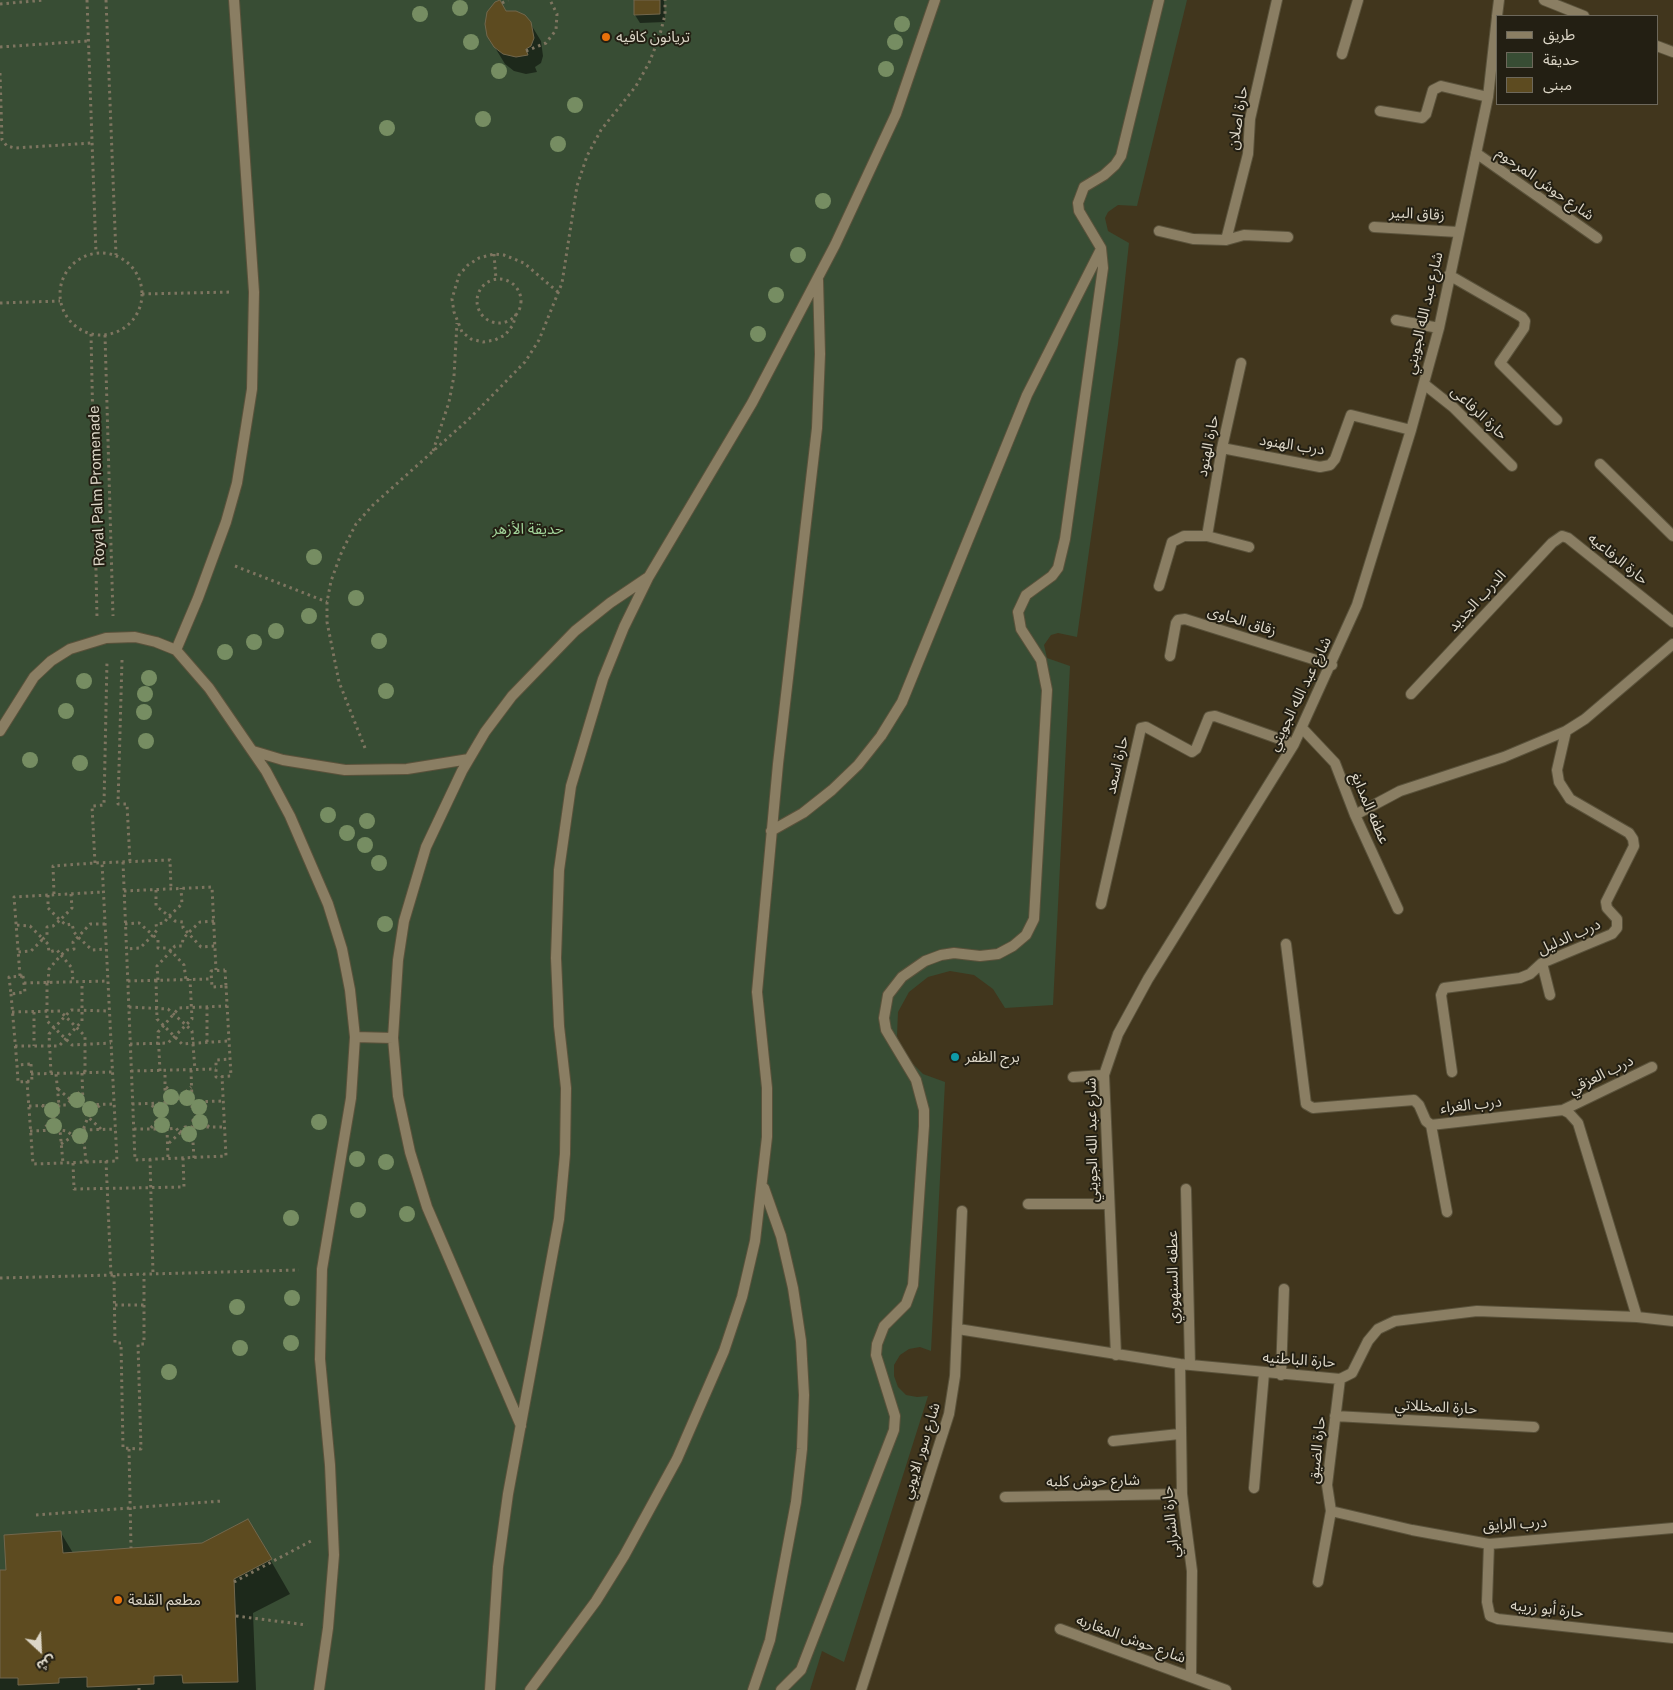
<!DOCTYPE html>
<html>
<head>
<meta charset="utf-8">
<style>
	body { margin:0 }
	#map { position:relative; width:1673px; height:1690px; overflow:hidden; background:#41361d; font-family:"Public Sans","Noto Sans Arabic",sans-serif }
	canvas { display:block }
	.legend { position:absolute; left:1496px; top:15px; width:162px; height:90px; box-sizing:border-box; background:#231f13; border:1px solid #6d685b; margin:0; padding:6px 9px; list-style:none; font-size:15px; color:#dcd6c7 }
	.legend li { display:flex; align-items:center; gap:10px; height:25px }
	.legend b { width:25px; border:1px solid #6d685b }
	.north { position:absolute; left:15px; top:1625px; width:50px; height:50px; -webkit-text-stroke:4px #231f13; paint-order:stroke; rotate:155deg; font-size:14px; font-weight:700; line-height:20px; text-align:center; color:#dcd6c7 }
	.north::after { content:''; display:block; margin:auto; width:18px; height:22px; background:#dcd6c7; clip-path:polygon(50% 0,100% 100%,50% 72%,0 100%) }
</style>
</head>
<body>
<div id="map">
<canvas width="1673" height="1690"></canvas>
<ul class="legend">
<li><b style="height:6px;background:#8a7e63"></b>طريق</li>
<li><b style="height:14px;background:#384d34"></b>حديقة</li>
<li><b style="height:14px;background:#5d4b20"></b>مبنى</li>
</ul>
<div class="north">ش</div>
</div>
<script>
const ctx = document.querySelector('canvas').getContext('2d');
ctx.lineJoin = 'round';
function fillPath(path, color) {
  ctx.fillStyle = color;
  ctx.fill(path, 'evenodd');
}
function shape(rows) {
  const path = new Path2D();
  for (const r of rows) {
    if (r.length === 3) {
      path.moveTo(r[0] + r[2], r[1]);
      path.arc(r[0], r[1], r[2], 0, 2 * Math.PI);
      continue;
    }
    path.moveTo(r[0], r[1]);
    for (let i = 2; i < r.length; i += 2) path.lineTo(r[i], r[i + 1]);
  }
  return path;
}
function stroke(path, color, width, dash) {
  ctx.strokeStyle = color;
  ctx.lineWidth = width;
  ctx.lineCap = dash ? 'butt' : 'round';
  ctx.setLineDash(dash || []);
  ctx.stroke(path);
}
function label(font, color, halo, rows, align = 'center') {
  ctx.font = font + ' "Public Sans","Noto Sans Arabic",sans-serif';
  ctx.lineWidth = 4;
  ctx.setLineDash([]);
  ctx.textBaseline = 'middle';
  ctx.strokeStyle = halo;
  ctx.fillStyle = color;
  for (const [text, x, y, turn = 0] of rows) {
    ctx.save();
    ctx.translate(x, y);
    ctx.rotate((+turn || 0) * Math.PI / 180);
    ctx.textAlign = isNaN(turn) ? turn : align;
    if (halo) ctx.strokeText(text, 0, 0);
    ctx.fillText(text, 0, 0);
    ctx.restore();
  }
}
fillPath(shape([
	[0,0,1187,0,1137,206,1118,205,1108,212,1105,218,1108,231,1129,243,1118,344,1077,637,1058,633,1051,635,1044,645,1047,658,1070,666,1053,1005,1005,1008,993,989,974,975,950,971,928,977,909,992,898,1012,897,1036,906,1057,923,1074,945,1082,931,1351,920,1347,909,1349,900,1355,894,1365,894,1376,898,1387,906,1395,917,1397,928,1396,844,1662,822,1651,810,1690,0,1690]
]), '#384d34');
fillPath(shape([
	[635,0,664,0,665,22,640,23,635,15],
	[506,12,530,23,541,41,543,56,541,63,535,67,537,72,526,74,514,71,505,64,488,36],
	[248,1521,290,1594,253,1613,256,1690,0,1690,0,1572,7,1571,61,1533,73,1553,202,1545]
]), '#0007');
const building = shape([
	[500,0,506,11,516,11,525,15,531,22,534,38,531,46,526,49,528,55,516,57,503,54,494,47,487,36,485,24,487,12,495,2,500,0],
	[634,0,660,0,660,14,634,15,634,0],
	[248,1519,272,1559,234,1579,238,1682,183,1683,182,1675,154,1676,154,1684,87,1687,87,1677,59,1678,59,1683,18,1685,18,1678,0,1678,0,1570,6,1570,4,1535,61,1531,63,1553,131,1548,202,1543,248,1519]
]);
fillPath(building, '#5d4b20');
stroke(building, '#72674c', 1);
const service = shape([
	[176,650,198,598,226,522,237,483,252,389,254,292,234,0],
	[0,731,34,677,51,661,70,649,106,638,135,637,156,642,176,650,209,688,266,771,290,816,328,904,342,949,350,990,355,1037,351,1098,322,1269,320,1359,330,1465,334,1555,328,1628,319,1690],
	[253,751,283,760,345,770,407,769,469,759],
	[771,831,803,813,832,790,858,765,881,736,902,702,1027,395,1101,249],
	[355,1037,393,1038],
	[521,1426,427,1207,410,1152,398,1096,393,1038,398,960,404,921,426,847,462,771,485,732,512,696,575,631,610,603,647,578],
	[490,1690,498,1567,508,1494,559,1219,565,1154,566,1088,559,1026,556,958,559,870,571,786,603,679,624,627,648,578,752,403,835,245,896,114,935,0],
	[530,1690,596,1601,624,1556,677,1459,724,1351,742,1297,755,1241,767,1137,767,1088,757,992,778,764,817,428,820,354,818,280],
	[753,1690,770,1640,796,1502,802,1449,804,1395,801,1341,793,1288,781,1236,764,1188],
	[781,1690,801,1670,894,1430,895,1416,876,1355,877,1344,884,1326,906,1304,913,1285,924,1126,924,1110,916,1080,886,1030,884,1018,888,995,902,977,925,961,941,955,954,953,980,956,998,954,1013,946,1026,935,1034,919,1047,690,1041,660,1021,629,1018,612,1026,595,1052,576,1058,568,1065,539,1103,268,1101,248,1079,211,1078,203,1084,187,1104,175,1115,165,1121,156,1159,0]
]);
const minor = shape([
	[1544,0,1584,16],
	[1497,16,1499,0],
	[1657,46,1673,52],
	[1342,54,1358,0],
	[1380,111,1422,118,1426,114,1433,90,1441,86,1488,97],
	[1476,153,1597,238],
	[1374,227,1458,232],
	[1159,231,1193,239,1226,240,1244,235,1288,237],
	[1226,240,1248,154,1250,119,1277,0],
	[1449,275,1522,317,1525,321,1524,328,1500,363,1557,420],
	[1396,320,1439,328],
	[1424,384,1453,407,1512,466],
	[1222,448,1320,467,1330,465,1335,459,1351,415,1411,430],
	[1600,464,1673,536],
	[1207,536,1222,448,1241,363],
	[1159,586,1172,542,1184,536,1207,536,1249,547],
	[1170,656,1176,623,1178,620,1185,619,1332,665],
	[1411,694,1552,543,1562,536,1568,538,1673,622],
	[1302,728,1335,763,1355,815,1398,909],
	[1355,815,1400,791,1504,757,1566,731],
	[1101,904,1141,728,1146,727,1192,752,1196,749,1209,717,1215,716,1294,744],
	[1286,944,1306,1104,1313,1108,1414,1100,1419,1105,1426,1121,1431,1125,1563,1110,1569,1113,1578,1123,1637,1317],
	[1542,963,1550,995],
	[1452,1072,1441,995,1444,988,1520,978,1530,974,1542,963,1612,934,1617,928,1617,919,1607,908,1606,902,1634,846,1633,839,1629,833,1570,799,1559,782,1557,770,1566,731,1585,719,1673,644],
	[1073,1077,1104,1075],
	[1563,1110,1652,1067],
	[1431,1125,1447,1212],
	[1186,1189,1190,1365],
	[1028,1204,1109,1204],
	[958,1329,1180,1364,1340,1379,1352,1373,1368,1341,1378,1329,1395,1321,1477,1311,1637,1317,1673,1321],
	[1116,1355,1104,1075,1118,1034,1148,979,1294,744,1357,605,1411,430,1439,328,1488,97,1497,17],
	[1180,1364,1182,1494,1192,1571,1191,1677],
	[1281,1375,1284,1289],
	[1335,1416,1534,1427],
	[1113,1441,1179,1434],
	[1254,1488,1264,1373],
	[1005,1497,1182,1494],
	[1331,1511,1412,1530,1489,1544,1673,1528],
	[1489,1544,1487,1602,1490,1616,1498,1619,1673,1638],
	[1318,1582,1331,1511,1327,1485,1340,1379],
	[1060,1629,1226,1690],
	[861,1690,949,1414,955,1376,962,1211]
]);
stroke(service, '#5a523b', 12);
stroke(minor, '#5a523b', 12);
stroke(shape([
	[87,0,96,253],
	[106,0,116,255],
	[502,3,508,0],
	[0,4,45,0],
	[0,47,88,41],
	[526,51,546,43,556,30,557,14,550,0],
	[0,73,2,140,7,146,15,148,92,143],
	[101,294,41],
	[494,254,496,279],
	[499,301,22],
	[142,294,233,292],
	[0,303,60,301],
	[516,314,513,325,505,335,495,340,483,342,471,339,462,332,454,312,452,299,459,275,468,265,479,258,494,254,504,255,524,263,559,293],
	[91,334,97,618],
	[105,335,113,616],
	[433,451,449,402,454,376,457,323],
	[235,566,327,602],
	[122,660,118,804,127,804,130,862],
	[365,748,339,682,327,622,327,602,331,581,342,551,356,524,373,505,470,418,525,362,539,340,562,283,577,186,587,156,601,130,636,86,649,63,659,38,665,15,665,0],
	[123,862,135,1160,226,1156,222,1076],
	[95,863,92,806,104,805,107,661],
	[156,890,156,906,169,916,182,904,181,888],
	[124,891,212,887,216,970],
	[54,894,53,866,95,863,170,860,171,889],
	[48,895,48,908,60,920,72,908,71,894],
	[214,921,200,922,188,933,183,939,182,946,175,946,171,951,167,948,158,948,158,940,153,935,157,930,156,924,164,923,169,916,175,921,183,922,183,928,188,933,201,947,215,946],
	[105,924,90,924,78,937,73,942,74,949,67,950,61,955,57,950,49,952,48,944,43,939,47,935,47,927,53,926,60,920,66,925,72,924,74,932,78,937,92,950,106,949],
	[125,924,139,923,153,935,140,948,126,949],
	[17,925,30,926,43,939,31,951,18,952],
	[225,970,226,986,212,987,211,971,225,970],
	[20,976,14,897,103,892],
	[23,976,25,992,11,994,9,977,23,976],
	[156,980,157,1019,182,1044,228,1041],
	[158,980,157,966,171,951,184,965,186,980],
	[128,981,211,979],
	[24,983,108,981],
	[47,983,47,1021,72,1045,111,1043],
	[48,983,49,969,61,955,72,968,73,982],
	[226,986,231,1076,216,1077,216,1060,229,1059],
	[11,994,17,1065],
	[129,1007,168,1009,186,1025,192,1031,195,1070],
	[207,1007,207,1042],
	[12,1012,60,1011,85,1036,85,1073],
	[34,1012,34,1046],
	[130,1044,168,1043,192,1019,190,979],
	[15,1046,59,1046,82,1021,82,982],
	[31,1064,32,1081,18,1082,17,1065,31,1064],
	[191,1070,192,1102,223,1101],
	[131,1071,216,1069],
	[160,1071,158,1032,179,1008,227,1006],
	[51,1073,49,1034,54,1028,71,1010,109,1011],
	[82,1073,83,1105,114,1104],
	[31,1074,112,1072],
	[27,1081,33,1164,117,1161,102,863],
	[166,1087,179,1098,191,1087],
	[58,1089,71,1100,82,1090],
	[132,1104,165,1103,165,1071],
	[42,1105,53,1118,43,1130],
	[29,1106,59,1105,56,1074],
	[209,1127,198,1115,192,1109,192,1102,184,1102,179,1098,173,1103,165,1103,166,1111,160,1116,167,1121,167,1129,176,1128,180,1133,185,1127,192,1127,193,1120,198,1115,209,1102],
	[151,1128,160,1116,151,1104],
	[101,1129,88,1117,84,1111,83,1105,75,1104,71,1100,66,1105,59,1105,58,1113,53,1118,58,1123,60,1130,67,1131,73,1136,78,1131,83,1130,88,1117,101,1104],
	[134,1129,167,1129,168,1159],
	[30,1131,60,1130,63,1163],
	[169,1143,180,1133,193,1143],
	[61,1144,73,1136,84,1143],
	[194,1158,192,1127,224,1127],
	[150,1159,153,1274],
	[106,1161,111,1275],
	[86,1162,83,1130,116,1129],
	[73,1163,74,1189,184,1187,183,1158],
	[114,1275,115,1343,121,1343,123,1448,141,1449,138,1344,144,1344,144,1274],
	[0,1278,299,1270],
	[115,1305,144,1305],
	[129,1449,131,1548],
	[36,1515,222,1501],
	[234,1582,311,1541],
	[236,1616,307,1625],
	[139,1688,139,1690]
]), '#7e7560', 3, [2.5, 4]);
stroke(service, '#8a7e63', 10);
stroke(minor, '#8a7e63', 10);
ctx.fillStyle = '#768d62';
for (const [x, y] of [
	[460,8],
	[420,14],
	[902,24],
	[471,42],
	[895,42],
	[886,69],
	[499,71],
	[575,105],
	[483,119],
	[387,128],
	[558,144],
	[823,201],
	[798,255],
	[776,295],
	[758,334],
	[314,557],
	[356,598],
	[309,616],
	[276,631],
	[379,641],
	[254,642],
	[225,652],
	[149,678],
	[84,681],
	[386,691],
	[145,694],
	[66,711],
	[144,712],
	[146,741],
	[30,760],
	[80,763],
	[328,815],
	[367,821],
	[347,833],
	[365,845],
	[379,863],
	[385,924],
	[171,1097],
	[187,1098],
	[77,1100],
	[199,1107],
	[90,1109],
	[52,1110],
	[161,1110],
	[200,1122],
	[319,1122],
	[162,1125],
	[54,1126],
	[189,1134],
	[80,1136],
	[357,1159],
	[386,1162],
	[358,1210],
	[407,1214],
	[291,1218],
	[292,1298],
	[237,1307],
	[291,1343],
	[240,1348],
	[169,1372]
]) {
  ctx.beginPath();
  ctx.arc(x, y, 8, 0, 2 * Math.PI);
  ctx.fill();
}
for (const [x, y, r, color] of [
	[606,37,5,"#e8710a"],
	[955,1057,5,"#0f9aa8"],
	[118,1600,5,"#e8710a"]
]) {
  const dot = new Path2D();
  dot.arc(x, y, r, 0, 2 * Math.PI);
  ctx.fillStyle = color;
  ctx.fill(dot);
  stroke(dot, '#231f13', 2);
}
label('15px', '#dcd6c7', '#231f13', [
	["تريانون كافيه",616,37],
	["برج الظفر",965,1057],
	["مطعم القلعة",128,1600]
], 'left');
label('15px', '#dcd6c7', '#231f13', [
	["حارة اصلان",1238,118,-81],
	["شارع حوش المرحوم",1545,184,35],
	["زقاق البير",1417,214,3],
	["شارع عبد الله الجويني",1424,313,-77],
	["حارة الرفاعى",1479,413,43],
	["درب الهنود",1292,445,9],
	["حارة الهنود",1208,446,-79],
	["Royal Palm Promenade",97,486,-92],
	["حارة الرفاعيه",1618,559,39],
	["الدرب الجديد",1477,601,-47],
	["زقاق الحاوى",1242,621,17],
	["شارع عبد الله الجويني",1300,694,-64],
	["حارة اسعد",1117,765,-77],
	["عطفه المدابغ",1370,808,67],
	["درب الدليل",1569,937,-24],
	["درب العزقي",1601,1075,-26],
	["درب الغراء",1471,1105,-6],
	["شارع عبد الله الجويني",1092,1140,-91],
	["عطفه السنهوري",1173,1277,-91],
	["حارة الباطنيه",1299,1360,4],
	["حارة المخللاتي",1436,1407,3],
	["حارة الضيق",1317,1450,-84],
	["شارع سور الايوبي",921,1451,-73],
	["شارع حوش كلبه",1093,1481,-1],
	["حارة الشرابي",1171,1522,-96],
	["درب الرايق",1515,1524,-3],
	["حارة أبو زريبه",1547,1609,6],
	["شارع حوش المغاربه",1131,1639,20]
]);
label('15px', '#a2d49a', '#231f13', [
	["حديقة الأزهر",528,529]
]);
</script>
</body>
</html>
